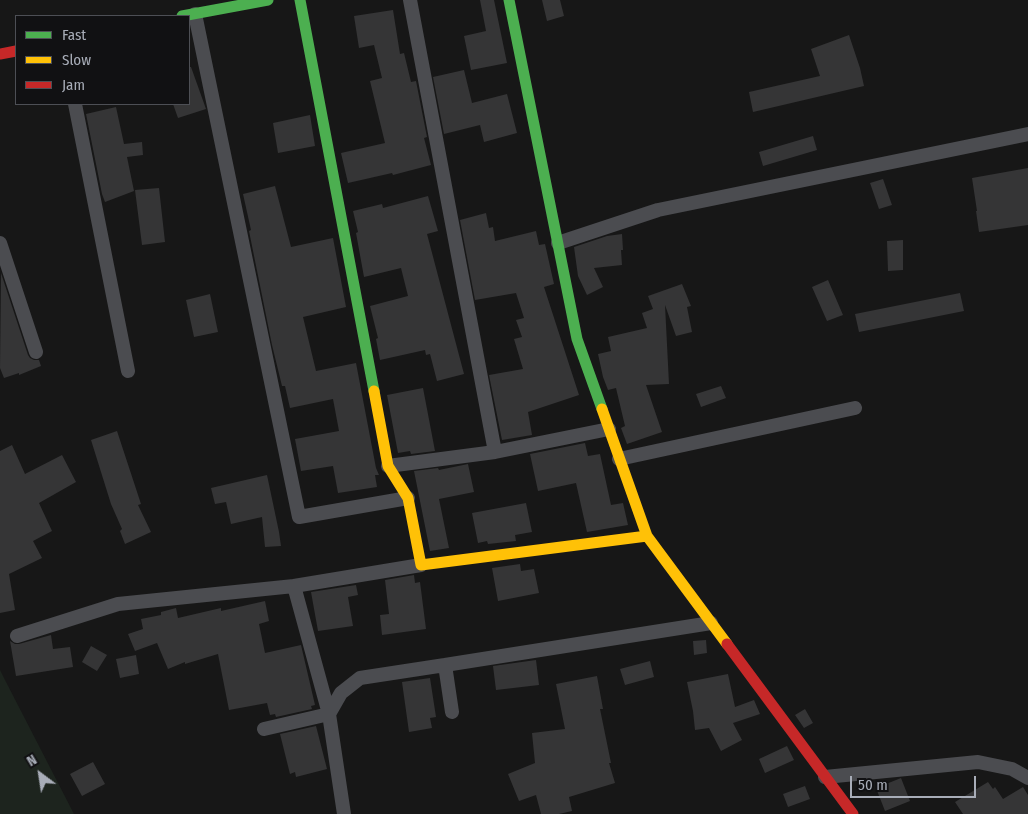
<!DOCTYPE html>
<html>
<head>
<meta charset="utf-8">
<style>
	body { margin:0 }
	#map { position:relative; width:1028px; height:814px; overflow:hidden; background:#171717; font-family:"Fira Sans Condensed",sans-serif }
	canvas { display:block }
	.legend { position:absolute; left:15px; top:15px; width:175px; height:90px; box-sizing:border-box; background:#111113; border:1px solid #4d4f55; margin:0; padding:6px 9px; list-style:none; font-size:15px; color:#a8adb8 }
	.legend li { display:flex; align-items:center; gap:10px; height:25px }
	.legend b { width:25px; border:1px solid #4d4f55 }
	.north { position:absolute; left:15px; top:749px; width:50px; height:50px; -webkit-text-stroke:4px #111113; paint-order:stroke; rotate:329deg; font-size:14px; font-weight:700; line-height:20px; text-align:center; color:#a8adb8 }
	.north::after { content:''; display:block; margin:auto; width:18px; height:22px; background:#a8adb8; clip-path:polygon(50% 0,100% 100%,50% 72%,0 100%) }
	.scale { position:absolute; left:850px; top:776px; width:126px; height:22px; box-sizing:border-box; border:2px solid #a8adb8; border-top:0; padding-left:6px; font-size:15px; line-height:18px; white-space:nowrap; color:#a8adb8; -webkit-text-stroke:4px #111113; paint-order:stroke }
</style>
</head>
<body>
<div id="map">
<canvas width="1028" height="814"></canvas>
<ul class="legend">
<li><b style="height:6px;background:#4caf50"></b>Fast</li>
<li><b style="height:6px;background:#ffc107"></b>Slow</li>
<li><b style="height:6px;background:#c62828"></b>Jam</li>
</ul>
<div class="north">N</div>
<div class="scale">50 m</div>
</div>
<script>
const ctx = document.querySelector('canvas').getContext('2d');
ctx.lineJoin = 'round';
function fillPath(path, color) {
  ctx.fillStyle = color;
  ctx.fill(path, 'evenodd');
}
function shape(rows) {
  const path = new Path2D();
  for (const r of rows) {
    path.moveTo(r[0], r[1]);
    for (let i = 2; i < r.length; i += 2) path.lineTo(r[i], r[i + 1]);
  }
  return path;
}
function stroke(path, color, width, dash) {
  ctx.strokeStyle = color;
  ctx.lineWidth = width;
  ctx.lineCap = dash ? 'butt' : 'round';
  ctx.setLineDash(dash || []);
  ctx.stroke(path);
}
fillPath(shape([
	[0,670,5,680,74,814,0,814]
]), '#1d241e');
fillPath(shape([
	[480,0,494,0,507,63,471,70,464,36,486,31],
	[542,0,560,0,564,16,547,21],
	[393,10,400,54,404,53,411,82,416,81,427,137,424,138,431,165,393,175,392,173,348,183,341,153,385,143,370,81,382,78,374,45,359,48,354,16],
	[849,35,860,68,864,86,753,112,749,92,820,76,811,49],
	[189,67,191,67,206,109,178,118,173,104,189,104],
	[464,70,472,103,507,94,517,133,484,142,480,125,444,134,433,77],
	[116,107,124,144,142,142,143,155,127,157,134,191,105,202,102,194,86,114],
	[310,115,315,146,278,153,273,123],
	[813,136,817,150,763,166,759,152],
	[1028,168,1028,225,979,232,976,211,977,211,972,178],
	[883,179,892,205,879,209,870,183],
	[275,186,291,247,333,238,346,307,303,317,316,371,356,363,376,468,379,475,375,475,377,487,338,493,333,466,301,471,295,439,339,431,333,399,290,408,285,386,282,386,272,345,249,231,251,230,243,194],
	[159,188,165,242,142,245,135,190],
	[428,196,438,231,427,234,464,374,437,381,430,354,426,355,425,350,380,360,376,339,378,338,370,306,408,296,401,268,364,277,356,233,358,232,353,211,382,204,383,208],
	[486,213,489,228,493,227,495,241,536,231,539,245,545,244,554,284,544,287,579,395,528,412,532,435,502,440,489,375,523,369,514,339,522,337,516,320,524,318,516,293,475,300,460,220],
	[622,234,623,250,621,250,622,265,594,268,603,287,587,295,578,276,574,247,607,236],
	[903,240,903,270,888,271,887,241],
	[1,273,28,355,30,358,34,360,39,360,41,366,19,375,19,373,4,378,0,368],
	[828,280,843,315,827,321,812,287],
	[682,284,691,306,687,307,692,332,676,336,665,305,669,384,646,385,662,432,627,444,621,428,625,426,616,388,608,390,603,377,598,354,611,351,608,337,647,328,642,313,653,309,648,296],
	[960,293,964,311,859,332,855,314],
	[210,294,218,332,194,337,186,300],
	[721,386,726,398,701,407,696,394],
	[423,388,435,451,411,454,410,451,398,453,387,395],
	[117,431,141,504,138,505,151,532,125,544,120,531,122,529,111,504,91,440],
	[585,443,588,456,600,454,611,505,623,503,628,525,587,532,576,483,538,491,530,454],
	[12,445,25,474,62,455,76,482,39,503,52,531,33,541,42,558,9,574,15,610,0,613,0,451],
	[468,464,474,492,439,499,449,548,430,551,414,471,438,468,439,470],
	[267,475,279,532,281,546,265,547,262,517,231,524,226,502,215,504,211,488],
	[526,503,532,532,515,535,516,541,488,544,487,541,478,543,472,513],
	[520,564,521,571,534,569,539,593,498,601,492,568],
	[414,575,415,583,420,582,426,629,382,635,380,615,389,614,385,580],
	[356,585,358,595,348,597,353,626,318,631,311,592],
	[265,601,269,621,259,624,265,653,301,645,315,705,311,706,312,709,276,717,275,714,270,715,267,703,229,710,218,654,185,664,185,662,168,669,157,643,135,651,128,634,143,629,141,619,161,615,161,612,176,608,178,618,221,608,221,611],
	[51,635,53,649,70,647,73,667,16,676,10,641,15,644,19,644],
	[706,640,707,653,694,655,693,641],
	[91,646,107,655,97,671,82,662],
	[136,655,139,674,120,678,116,659],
	[536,660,539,685,496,690,493,666],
	[650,661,654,677,625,685,620,669],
	[728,674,735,707,754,700,760,714,733,723,742,740,721,751,709,728,695,730,693,711,687,682],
	[597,676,603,709,600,709,611,763,609,763,615,783,569,797,572,811,559,814,541,814,536,795,519,801,508,774,535,763,532,733,565,729,556,684],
	[430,678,436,717,430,718,432,728,409,732,402,682],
	[805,709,813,723,804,728,795,715],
	[316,726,327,769,296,777,295,772,290,774,280,734],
	[787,746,794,760,765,773,759,759],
	[93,762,105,784,82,796,70,774],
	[901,778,910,801,885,811,876,788],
	[988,782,993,789,995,787,1003,799,1023,787,1028,795,1028,814,963,814,955,802],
	[805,786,810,799,788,807,783,794]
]), '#353536');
stroke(shape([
	[195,14,299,517,408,498],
	[75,104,128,371],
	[0,243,36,352],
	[558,243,658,210,1028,134],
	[495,452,609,429],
	[619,459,855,408],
	[388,466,495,452,410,0],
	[294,586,421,565],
	[17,636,118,604,294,586,329,714,344,814],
	[452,712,445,665,711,623],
	[264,729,329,714,341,693,360,678,445,665],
	[825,777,978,762,1012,769,1028,778]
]), '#4b4c50', 14);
stroke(shape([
	[300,0,374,391],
	[509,0,577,339,602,409],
	[182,16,268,0]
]), '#4caf50', 11);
stroke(shape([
	[374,391,388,466,408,498,421,565,647,536],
	[602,409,647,536,727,644]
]), '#ffc107', 11);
stroke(shape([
	[0,54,16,51],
	[727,644,853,814]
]), '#c62828', 11);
</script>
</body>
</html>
